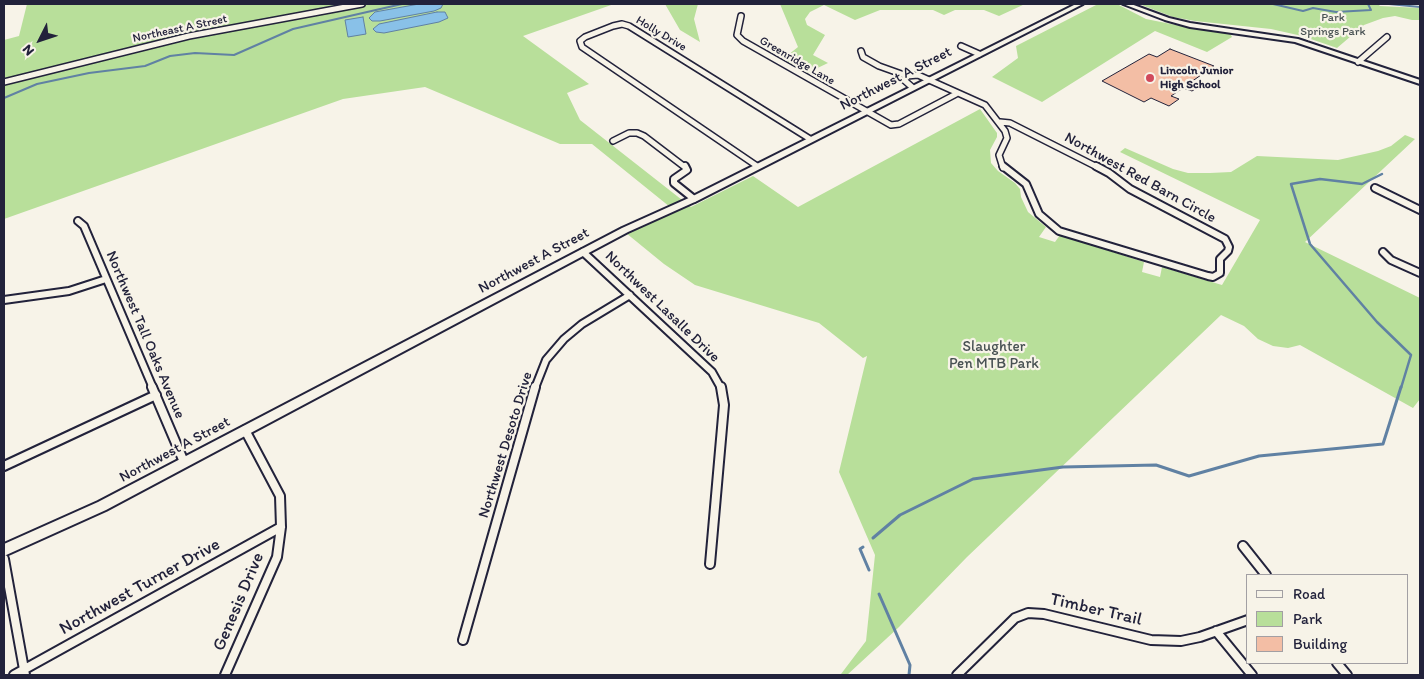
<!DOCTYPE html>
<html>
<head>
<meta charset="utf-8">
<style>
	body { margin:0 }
	#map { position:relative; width:1424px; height:679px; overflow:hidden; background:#f7f3e8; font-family:Itim,sans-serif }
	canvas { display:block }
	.frame { position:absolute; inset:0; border:5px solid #22223b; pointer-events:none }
	.legend { position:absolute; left:1246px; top:574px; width:162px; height:90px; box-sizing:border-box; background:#f7f3e8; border:1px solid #a29fa3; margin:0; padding:6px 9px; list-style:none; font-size:15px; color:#22223b }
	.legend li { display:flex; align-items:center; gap:10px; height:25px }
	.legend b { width:25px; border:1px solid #a29fa3 }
	.north { position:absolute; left:15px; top:15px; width:50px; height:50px; -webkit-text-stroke:4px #f7f3e8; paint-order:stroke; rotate:229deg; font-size:14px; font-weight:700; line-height:20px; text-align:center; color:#22223b }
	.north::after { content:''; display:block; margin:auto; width:18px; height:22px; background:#22223b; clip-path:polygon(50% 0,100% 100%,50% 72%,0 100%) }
</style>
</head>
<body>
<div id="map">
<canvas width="1424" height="679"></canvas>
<div class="frame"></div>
<ul class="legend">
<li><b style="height:6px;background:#f7f3e8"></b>Road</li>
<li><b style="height:14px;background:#b8df9a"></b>Park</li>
<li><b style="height:14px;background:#f3bea5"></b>Building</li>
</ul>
<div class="north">N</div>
</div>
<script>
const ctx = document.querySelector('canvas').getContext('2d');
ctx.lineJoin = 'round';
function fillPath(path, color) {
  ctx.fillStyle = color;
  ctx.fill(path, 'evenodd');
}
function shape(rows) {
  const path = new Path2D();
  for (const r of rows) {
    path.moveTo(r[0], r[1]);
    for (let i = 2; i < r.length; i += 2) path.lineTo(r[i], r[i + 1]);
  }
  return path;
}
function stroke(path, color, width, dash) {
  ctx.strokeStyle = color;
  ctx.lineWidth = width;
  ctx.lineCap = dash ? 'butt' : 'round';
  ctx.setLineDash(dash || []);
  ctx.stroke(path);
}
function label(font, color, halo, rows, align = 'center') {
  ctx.font = font + ' Itim,sans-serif';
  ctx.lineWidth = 4.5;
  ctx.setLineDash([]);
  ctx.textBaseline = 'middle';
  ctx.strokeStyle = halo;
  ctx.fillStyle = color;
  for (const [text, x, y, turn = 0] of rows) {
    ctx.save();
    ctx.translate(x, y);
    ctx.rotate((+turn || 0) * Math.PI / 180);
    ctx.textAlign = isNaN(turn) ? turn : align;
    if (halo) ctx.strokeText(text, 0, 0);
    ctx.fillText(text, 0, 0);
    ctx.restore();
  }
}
fillPath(shape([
	[27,4,614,4,523,36,589,84,567,93,580,120,691,207,753,176,798,207,980,109,997,133,997,137,990,150,991,163,998,171,1015,183,1020,189,1021,197,1028,212,1046,227,1039,237,1055,242,1060,235,1144,262,1142,272,1160,277,1162,267,1222,285,1260,220,1120,152,1125,148,1173,169,1188,173,1210,173,1231,172,1257,156,1338,160,1378,151,1391,146,1405,135,1415,139,1305,242,1420,298,1420,399,1413,408,1300,345,1288,348,1273,346,1258,339,1244,326,1221,315,967,557,899,627,847,675,835,675,841,674,866,641,875,555,839,472,867,356,863,358,819,323,695,285,664,264,626,233,675,211,592,144,560,144,425,87,343,99,4,219,4,40,19,36],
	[665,4,698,4,694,19,700,42,680,30],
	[780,4,1025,4,999,16,984,10,955,10,944,15,933,10,880,10,855,20,824,5,810,12,805,19,807,25,825,35,813,55,828,63,807,73,783,59,798,47],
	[1098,4,1117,4,1146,19,1196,29,1230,33,1232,37,1207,52,1155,31,1042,102,992,77,1018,58,1016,46],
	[1139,4,1378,4,1380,6,1420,8,1420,20,1412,20,1395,16,1383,18,1364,25,1337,48,1302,36,1271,29,1195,21,1173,17]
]), '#b8df9a');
const water = shape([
	[419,4,443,4,441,8,434,11,380,21,372,21,369,18,375,12,419,4],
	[437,12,445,12,448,18,439,22,384,33,376,32,373,29,379,24,437,12],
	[363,17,366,34,348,37,345,20,363,17]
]);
fillPath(water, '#89c1e8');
stroke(water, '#6081a3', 1);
stroke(shape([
	[1273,4,1303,11,1313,8,1336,12,1371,10,1368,4],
	[1389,4,1420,7],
	[4,98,37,84,89,73,145,66,170,56,195,53,234,55,293,29,402,4]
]), '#6081a3', 2);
stroke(shape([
	[1382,174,1362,184,1320,179,1291,184,1310,244,1377,322,1411,355,1401,388]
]), '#6081a3', 2.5);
stroke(shape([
	[873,538,900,515,973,479,1063,467,1156,465,1189,476,1259,456,1383,444,1401,387],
	[863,547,860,549,869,570],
	[879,594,910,665,909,675]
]), '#6081a3', 3);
const building = shape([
	[1170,49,1214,66,1191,82,1200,86,1192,91,1183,88,1171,96,1179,99,1169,106,1151,98,1144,102,1102,81,1149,54,1157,57,1170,49]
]);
fillPath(building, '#f3bea5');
stroke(building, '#22223b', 1);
const streetFar2 = shape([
	[741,16,737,35,743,41,891,125,899,124,956,94],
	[961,46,979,54],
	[861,51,863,57,879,66,907,76],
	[1358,62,1387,37],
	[4,82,189,36,362,4],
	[912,87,904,80,907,76,918,75,985,105,1005,131,1007,138,999,155,1003,168],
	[1000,122,1010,123,1099,168],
	[613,141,629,133,637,133,644,136,686,168],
	[757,166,582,47,580,41,585,37,613,26,622,24,629,26,810,139]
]);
const streetFar1 = shape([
	[685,166,687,170,674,179,674,183,694,199],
	[1003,166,1026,184,1039,214,1059,231,1208,276,1213,277,1220,273,1220,259,1228,251,1229,247,1225,239,1130,189,1109,173,1096,166],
	[1375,188,1420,210],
	[78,221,84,226,153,388],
	[583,252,712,372,721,388],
	[1383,252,1391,260,1420,273],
	[4,300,69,291,106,279],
	[535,388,546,360,564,339,582,324,630,295]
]);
const street = shape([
	[152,387,184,462],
	[4,466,156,395],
	[1243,546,1266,575],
	[4,559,25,675],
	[710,564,724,405,721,387],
	[1216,631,1252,675],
	[463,640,535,387],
	[1337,663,1347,675],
	[14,675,281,527],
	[225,675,277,557,281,527,280,496,245,430],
	[957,675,1015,618,1028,613,1044,614,1151,640,1181,641,1200,637,1248,620]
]);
const secondary = shape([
	[1076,4,1083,4,697,201,628,232,106,510,4,556,4,544,98,502,622,228,691,197,1076,4],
	[1123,4,1131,4,1169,18,1190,23,1298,39,1420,80,1420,84,1295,42,1190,27,1165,20,1123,4]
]);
stroke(streetFar2, '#22223b', 8);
stroke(streetFar1, '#22223b', 10);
stroke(street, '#22223b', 12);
stroke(secondary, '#22223b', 4);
stroke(streetFar2, '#f7f3e8', 5);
stroke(streetFar1, '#f7f3e8', 6);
stroke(street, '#f7f3e8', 8);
fillPath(secondary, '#f7f3e8');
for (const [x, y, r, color] of [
	[1150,78,5,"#d1495b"]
]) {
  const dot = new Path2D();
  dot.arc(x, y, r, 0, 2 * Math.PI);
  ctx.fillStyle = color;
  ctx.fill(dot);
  stroke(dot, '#f7f3e8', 2);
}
label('12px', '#485153', '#f7f3e8', [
	["Park",1333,18],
	["Springs Park",1333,32]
]);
label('12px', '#22223b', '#f7f3e8', [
	["Northeast A Street",180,29,-12],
	["Holly Drive",661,34,31],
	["Greenridge Lane",797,61,30]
]);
label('bold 12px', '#22223b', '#f7f3e8', [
	["Lincoln Junior",1160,71],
	["High School",1160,85]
], 'left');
label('15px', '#22223b', '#f7f3e8', [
	["Northwest A Street",896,79,-27],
	["Northwest Red Barn Circle",1140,178,29],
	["Northwest A Street",534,261,-28],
	["Northwest Lasalle Drive",662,307,44],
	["Northwest Tall Oaks Avenue",145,335,67],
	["Northwest Desoto Drive",506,445,-73],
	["Northwest A Street",175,450,-28]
]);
label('15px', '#485153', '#f7f3e8', [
	["Slaughter",994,347],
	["Pen MTB Park",994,364]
]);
label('18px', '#22223b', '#f7f3e8', [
	["Northwest Turner Drive",140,587,-29],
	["Genesis Drive",239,602,-67],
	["Timber Trail",1096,610,13]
]);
</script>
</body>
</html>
